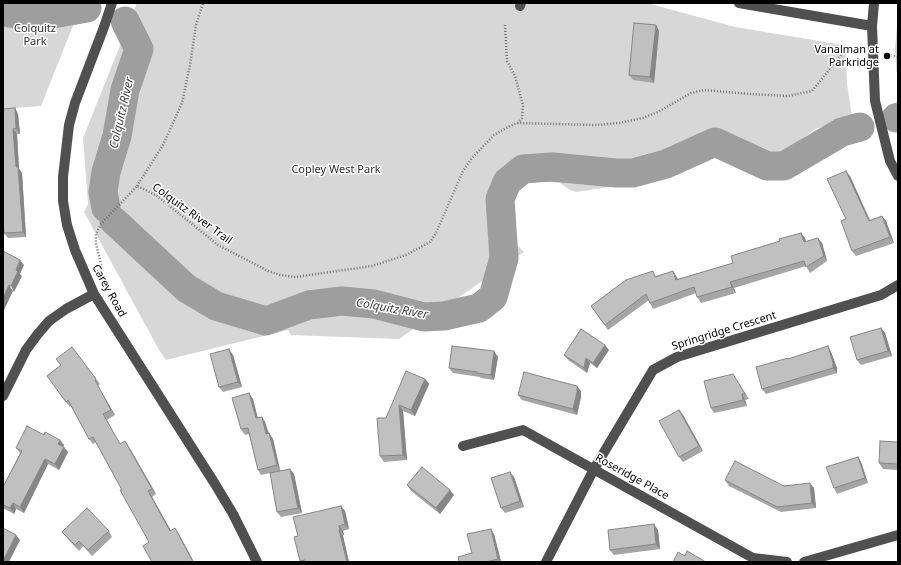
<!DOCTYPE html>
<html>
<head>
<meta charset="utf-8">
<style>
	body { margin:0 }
	#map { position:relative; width:901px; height:565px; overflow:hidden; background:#fff; font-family:"Noto Sans",sans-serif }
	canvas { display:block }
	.frame { position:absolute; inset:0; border:4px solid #000; pointer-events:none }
</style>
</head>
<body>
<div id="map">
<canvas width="901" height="565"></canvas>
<div class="frame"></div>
</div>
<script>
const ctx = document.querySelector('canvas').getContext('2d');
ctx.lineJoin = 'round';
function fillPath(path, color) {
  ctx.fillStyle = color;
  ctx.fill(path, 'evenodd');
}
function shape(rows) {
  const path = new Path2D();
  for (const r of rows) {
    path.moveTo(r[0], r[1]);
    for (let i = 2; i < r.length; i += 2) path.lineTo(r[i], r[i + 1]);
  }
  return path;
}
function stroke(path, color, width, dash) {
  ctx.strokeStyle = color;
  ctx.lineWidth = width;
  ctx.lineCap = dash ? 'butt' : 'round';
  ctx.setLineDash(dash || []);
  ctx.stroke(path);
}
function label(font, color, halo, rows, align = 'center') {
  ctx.font = font + ' "Noto Sans",sans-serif';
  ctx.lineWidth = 3;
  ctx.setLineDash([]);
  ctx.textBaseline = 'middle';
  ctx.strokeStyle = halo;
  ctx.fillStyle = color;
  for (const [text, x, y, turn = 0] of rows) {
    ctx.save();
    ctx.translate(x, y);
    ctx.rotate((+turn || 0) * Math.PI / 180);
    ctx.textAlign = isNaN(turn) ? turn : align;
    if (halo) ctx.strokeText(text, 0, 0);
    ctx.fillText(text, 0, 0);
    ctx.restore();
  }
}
fillPath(shape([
	[3,3,82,3,41,106,3,109],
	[137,3,647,3,735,27,837,44,841,46,846,53,847,84,853,122,817,128,812,131,796,144,782,158,777,160,771,161,760,159,740,148,730,139,725,138,718,138,711,140,690,155,683,163,665,172,617,186,576,192,570,190,560,183,548,182,527,181,513,186,507,196,505,233,524,252,399,339,291,335,288,330,166,360,159,350,84,212,88,204,83,138],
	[898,13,898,92,895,49]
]), '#d7d7d7');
stroke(shape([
	[3,12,36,17,87,8],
	[896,118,898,117],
	[106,208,103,192,106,172,117,136,125,90,139,49,125,21],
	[114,221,186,288,216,306,266,321,309,305,342,301,374,304,424,317,444,316,479,308,493,297,504,258,500,199,507,182,523,169,552,167,616,173,633,173,666,164,715,142,767,166,784,166,842,132,860,127]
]), '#9e9e9e', 29);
stroke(shape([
	[505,25,507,61,515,76,523,105,522,118,518,123],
	[885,54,898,57],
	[137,186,163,145,182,103,190,65,196,25,203,3],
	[97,271,102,268,96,244,96,234,101,224,137,186,156,195,218,245,268,271,280,275,295,277,372,266,406,255,430,242,436,233,463,171,472,158,494,135,508,127,517,123,596,125,619,123,643,118,658,112,691,93,704,90,750,94,788,96,812,91,846,49,860,50]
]), '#727272', 2.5, [1, 2]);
stroke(shape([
	[112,3,104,27,75,103,69,125,63,177,63,201,67,225,75,250,94,294,215,484,233,514,257,562],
	[739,3,872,26],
	[874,3,872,26,875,101,890,161,898,176],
	[520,6,521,3],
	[3,396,26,350,37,335,49,321,66,309,94,294],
	[463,446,523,430,753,558,787,562],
	[546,562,594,469,653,370,677,357,881,295,898,285],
	[804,562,898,535]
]), '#505050', 10);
fillPath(shape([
	[656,25,659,31,654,83,633,80,629,75],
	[15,108,18,114,20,134,17,134,19,169,22,173,26,237,8,238,4,233],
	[850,176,870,220,882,216,886,221,894,243,856,256,852,251,846,219],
	[801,233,805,238,806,241,822,243,827,261,810,273,806,266,734,288,736,293,701,303,697,297,696,293,653,309,650,303,649,300,608,330,591,306,657,276,673,271,676,276,678,279,733,263,780,241],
	[881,328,885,333,892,356,861,365,857,360],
	[828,346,831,352,837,368,837,373,766,394,762,389,789,359],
	[72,347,100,384,98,386,115,415,107,420,120,444,129,447,156,494,152,497,171,531,179,534,149,542,122,490,96,442,93,444,89,439,71,406,70,407,47,376,61,365],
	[609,350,597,368,590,363,587,373,568,360,564,355],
	[233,355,242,387,223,392,219,387],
	[498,357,494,380,481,378,480,377,453,373,449,368],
	[425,379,429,384,415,416,403,411,407,460,384,462,380,456,386,418],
	[737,380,749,399,745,400,747,406,714,413,711,408],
	[581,391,581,397,577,415,522,400,518,395],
	[253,399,258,418,262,417,265,422,269,433,273,439,280,470,294,474,302,513,281,517,277,512,270,473,261,475,258,470,249,434,245,435,241,429],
	[679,410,683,415,703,451,683,462,679,457],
	[44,435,64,445,63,447,68,452,59,470,48,464,24,513,16,509,14,514,3,508,3,487,20,453,16,448],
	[898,442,898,470,883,469,879,463],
	[858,457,861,462,868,483,837,494,834,488],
	[514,477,524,507,505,513,501,508],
	[725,480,814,488,816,508,781,512,729,486],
	[407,485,454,495,440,514,411,491],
	[341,506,345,511,349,529,343,531,344,535,343,536,349,562,300,562,300,561,298,536],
	[658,530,660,549,614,555,610,550],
	[109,531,112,537,92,556,83,546,79,551,66,537,62,532],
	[494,534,501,562,459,562,472,553]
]), '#a5a5a5');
fillPath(shape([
	[656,25,659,31,654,83,650,77],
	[15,108,18,114,20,134,16,128],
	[13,129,17,134,19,169,22,173,26,237,23,232,16,167],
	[846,171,850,176,872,226,869,221],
	[882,216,886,221,894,243,890,237],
	[801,233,805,238,807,247,804,242],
	[818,238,822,243,827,261,824,256],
	[20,260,24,265,20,274,22,276,14,292,11,286,16,270],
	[673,271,676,276,680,285,676,280],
	[730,282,734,288,736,293,732,287],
	[9,285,13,291,3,312,3,298],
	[881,328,885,333,892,356,888,351],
	[605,345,609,350,597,368,593,363],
	[828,346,831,352,837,368,837,373,833,368],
	[229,349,233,355,242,387,238,382],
	[494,351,498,357,494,380,491,375],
	[586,358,590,363,587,373,584,368],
	[425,379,429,384,415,416,411,410],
	[95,380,98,386,115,415,111,410],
	[577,386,581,391,581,397,577,415,573,409],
	[249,393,253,399,259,424,256,418],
	[742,394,745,400,747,406,743,400],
	[399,405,403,411,407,460,403,455],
	[679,410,683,415,703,451,699,446],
	[262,417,265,422,270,439,266,434],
	[269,433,273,439,280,470,277,465],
	[60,440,64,445,62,450,58,444],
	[125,441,129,447,156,494,152,489],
	[64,447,68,452,59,470,55,464],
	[858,457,861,462,868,483,865,478],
	[45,459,48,464,24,513,20,507],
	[290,469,294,474,302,513,298,508],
	[510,472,514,477,524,507,520,501],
	[810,483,814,488,816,508,812,503],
	[450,490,454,495,440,514,436,508],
	[148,491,152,497,174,536,170,531],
	[13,503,16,509,14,514,10,508],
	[341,506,345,511,349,529,345,524],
	[654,524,658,530,660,549,656,544],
	[339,526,343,531,344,535,340,530],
	[175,528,179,534,194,562,193,562],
	[491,529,494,534,501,562,500,562,498,559],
	[339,530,343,536,349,562,347,562],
	[16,535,20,540,9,562,3,562,3,561]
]), '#868686');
const building = shape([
	[634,23,656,25,650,77,629,75,634,23],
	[15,108,16,128,13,129,16,167,18,167,23,232,4,233,3,220,3,109,15,108],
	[846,171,869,221,882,216,890,237,852,251,841,221,846,219,827,179,846,171],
	[801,233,804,242,818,238,824,256,806,267,804,261,730,282,732,287,697,297,694,287,650,303,646,294,605,325,591,306,626,280,653,271,655,277,673,271,676,280,733,263,731,256,780,241,779,239,801,233],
	[3,251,20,260,16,270,18,271,11,286,9,285,3,298,3,251],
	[881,328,888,351,857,360,850,337,881,328],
	[581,329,605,345,593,363,586,358,584,368,564,355,581,329],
	[452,346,494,351,491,375,477,373,477,372,449,368,452,346],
	[828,346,833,363,833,368,762,389,756,367,788,358,788,359,828,346],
	[72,347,96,379,95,380,111,410,103,414,120,444,125,441,152,489,148,491,170,531,175,528,193,562,152,562,143,546,149,542,120,490,122,490,93,437,89,439,68,400,66,402,47,376,61,365,56,359,72,347],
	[229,349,238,382,219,387,210,354,229,349],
	[406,371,425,379,411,410,399,405,403,455,380,456,377,418,386,418,406,371],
	[524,372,577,386,577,392,573,409,518,395,524,372],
	[733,374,745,394,742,394,743,400,711,408,704,381,733,374],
	[249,393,256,418,262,417,266,434,269,433,277,465,258,470,248,428,241,429,232,398,249,393],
	[679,410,699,446,679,457,659,421,679,410],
	[27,426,44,435,45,432,60,440,58,444,64,447,55,464,45,459,20,507,13,503,10,508,3,505,3,487,22,451,16,448,27,426],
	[880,441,898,442,898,464,879,463,880,441],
	[858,457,865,478,834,488,826,467,858,457],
	[735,461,784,486,810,483,812,503,777,507,725,480,735,461],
	[422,467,450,490,436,508,407,485,422,467],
	[290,469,298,508,277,512,270,473,290,469],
	[510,472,520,501,501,508,491,478,510,472],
	[341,506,345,524,339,526,340,530,339,530,347,562,305,562,305,560,300,561,294,537,298,536,293,517,341,506],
	[87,508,109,531,88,550,79,541,75,545,62,532,87,508],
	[654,524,656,544,610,550,608,530,654,524],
	[3,528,16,535,3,561,3,528],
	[491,529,498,559,486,562,459,562,458,557,472,553,467,534,491,529],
	[687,551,706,562,673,562,678,552,685,556,687,551]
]);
fillPath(building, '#c0c0c0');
stroke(building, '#868686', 1);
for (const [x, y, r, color] of [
	[887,56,4,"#000"]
]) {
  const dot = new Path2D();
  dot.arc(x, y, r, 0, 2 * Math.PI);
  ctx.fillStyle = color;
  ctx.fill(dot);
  stroke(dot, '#fff', 1.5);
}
label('11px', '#2e2e2e', '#fff', [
	["Colquitz",35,29],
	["Park",35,42],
	["Copley West Park",336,170]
]);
label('11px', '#000', '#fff', [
	["Vanalman at",879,50],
	["Parkridge",879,63]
], 'right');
label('11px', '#000', '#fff', [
	["Colquitz River Trail",192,214,36],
	["Carey Road",109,291,61],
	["Springridge Crescent",724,331,-17],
	["Roseridge Place",632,477,29]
]);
label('italic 12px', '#3f3f3f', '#fff', [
	["Colquitz River",122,113,-77],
	["Colquitz River",392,309,10]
]);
</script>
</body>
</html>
